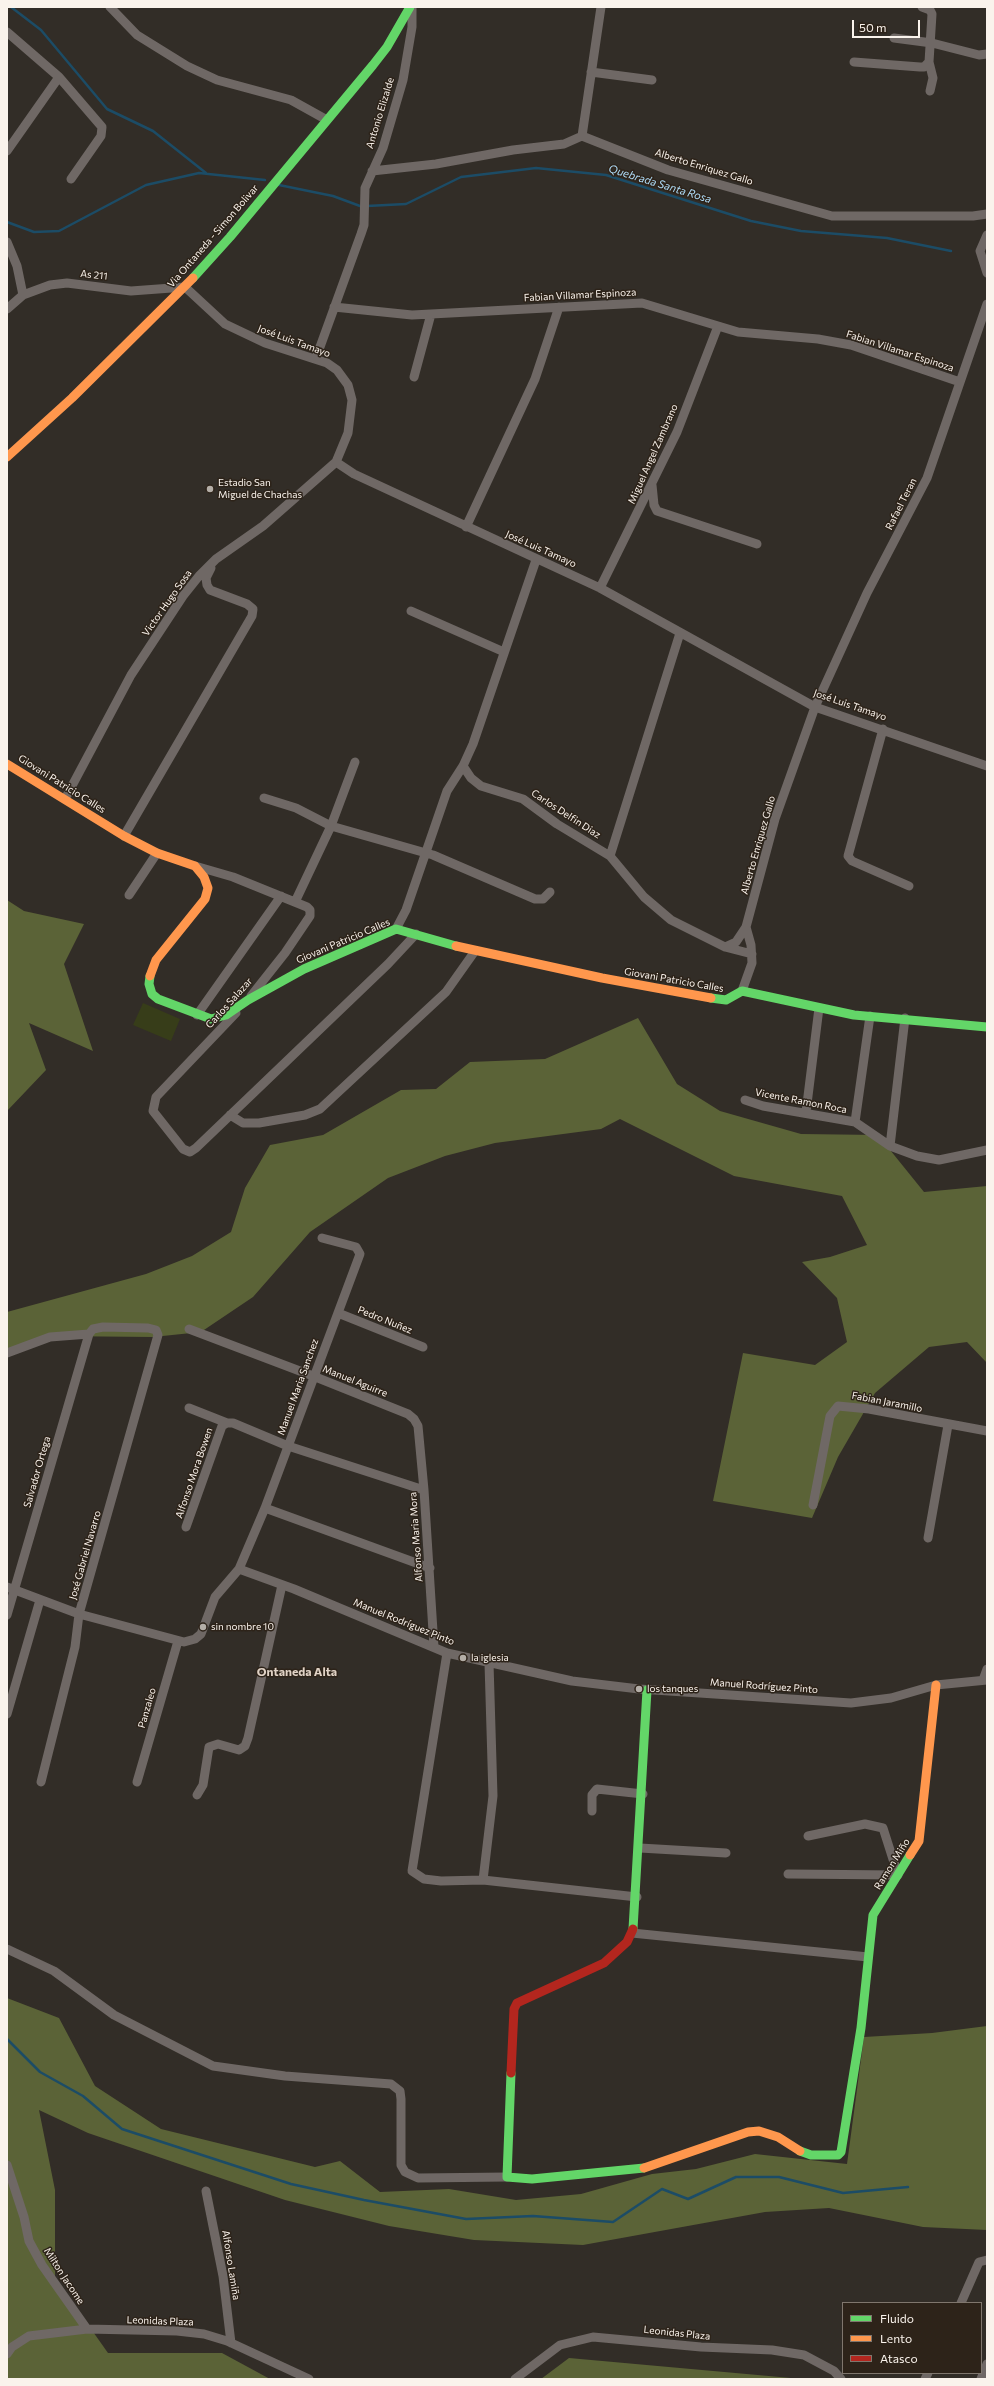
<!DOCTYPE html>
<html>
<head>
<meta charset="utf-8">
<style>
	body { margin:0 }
	#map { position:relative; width:994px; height:2386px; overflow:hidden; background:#322d27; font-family:Commissioner,sans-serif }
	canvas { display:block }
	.frame { position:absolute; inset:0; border:8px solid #faf3ec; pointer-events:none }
	.legend { position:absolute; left:842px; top:2302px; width:140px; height:72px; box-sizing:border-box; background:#2d2319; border:1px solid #7f766d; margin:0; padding:5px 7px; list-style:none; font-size:12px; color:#faf3ec }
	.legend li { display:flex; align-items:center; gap:8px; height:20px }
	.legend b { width:20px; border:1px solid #7f766d }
	.scale { position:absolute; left:852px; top:20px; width:68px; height:18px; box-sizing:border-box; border:2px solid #faf3ec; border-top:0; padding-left:5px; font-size:12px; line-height:14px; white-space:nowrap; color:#faf3ec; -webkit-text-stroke:3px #2d2319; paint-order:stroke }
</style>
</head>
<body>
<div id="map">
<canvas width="994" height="2386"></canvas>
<div class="frame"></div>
<ul class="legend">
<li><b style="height:5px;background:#63d668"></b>Fluido</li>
<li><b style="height:5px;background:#ff974d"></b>Lento</li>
<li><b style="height:5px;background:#b3261e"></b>Atasco</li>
</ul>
<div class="scale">50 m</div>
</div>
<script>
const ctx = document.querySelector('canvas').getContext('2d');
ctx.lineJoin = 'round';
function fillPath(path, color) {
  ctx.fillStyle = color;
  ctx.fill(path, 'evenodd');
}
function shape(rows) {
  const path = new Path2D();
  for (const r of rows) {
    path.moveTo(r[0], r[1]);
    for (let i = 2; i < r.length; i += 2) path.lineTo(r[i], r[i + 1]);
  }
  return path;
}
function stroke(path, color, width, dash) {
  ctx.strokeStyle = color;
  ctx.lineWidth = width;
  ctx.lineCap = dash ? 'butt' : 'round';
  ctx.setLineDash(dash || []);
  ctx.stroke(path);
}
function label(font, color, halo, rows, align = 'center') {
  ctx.font = font + ' Commissioner,sans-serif';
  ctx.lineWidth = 3;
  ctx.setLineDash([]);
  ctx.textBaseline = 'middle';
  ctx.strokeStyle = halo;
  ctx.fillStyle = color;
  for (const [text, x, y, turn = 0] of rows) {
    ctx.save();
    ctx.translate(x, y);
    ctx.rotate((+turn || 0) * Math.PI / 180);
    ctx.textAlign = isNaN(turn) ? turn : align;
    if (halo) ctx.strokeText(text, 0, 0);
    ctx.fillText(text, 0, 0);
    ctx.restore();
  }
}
fillPath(shape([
	[143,1003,180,1019,171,1041,133,1025]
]), '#373d19');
fillPath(shape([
	[7,900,24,911,84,924,64,964,93,1051,29,1023,46,1070,7,1111],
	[638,1018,677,1084,720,1111,801,1134,878,1135,924,1192,987,1186,987,1363,967,1342,929,1347,875,1393,838,1457,812,1518,713,1501,743,1353,815,1365,847,1342,837,1298,802,1262,830,1257,867,1245,842,1196,734,1176,620,1119,601,1129,495,1143,445,1156,388,1178,310,1232,253,1297,201,1332,153,1337,50,1336,7,1351,7,1312,146,1274,192,1256,231,1232,245,1188,270,1145,323,1135,401,1090,436,1089,470,1062,545,1059],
	[7,1998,59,2018,95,2086,161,2129,315,2167,340,2161,380,2192,449,2189,516,2200,581,2194,652,2174,696,2169,755,2154,847,2164,864,2037,932,2033,987,2026,987,2230,923,2227,829,2208,765,2212,583,2245,474,2240,389,2226,285,2200,88,2133,39,2110,55,2190,55,2278,108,2353,222,2353,270,2379,7,2379],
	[569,2358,802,2379,541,2379]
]), '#5b6337');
stroke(shape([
	[11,7,41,30,107,109,153,131,206,173],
	[279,185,333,196,360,206],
	[367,206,406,204,461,177,536,168,606,175,751,221,801,231,887,238,951,251],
	[7,222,34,232,59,231,146,185,199,173,265,180],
	[7,2039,40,2072,83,2096,122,2129,291,2184,364,2200,466,2219,533,2216,613,2222,662,2189,688,2199,736,2177,779,2177,843,2193,908,2187]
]), '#1c4c66', 2.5);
stroke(shape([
	[110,7,137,35,187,66,217,80,291,100,327,120],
	[922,7,930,10,932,14,929,62,933,78,930,91],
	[7,32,59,77,102,127,101,136,71,179],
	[894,38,932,43,979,55,987,54],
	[854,62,920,67,924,67,929,62],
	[591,72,652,80],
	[582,136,601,7],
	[7,151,59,77],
	[372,171,436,164,513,150,564,144,582,136,668,170,832,216,973,216,987,214],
	[987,235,980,251,987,273],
	[7,242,17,266,23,295],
	[334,307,412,315,642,303,738,332,818,339,851,345,960,382],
	[7,309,23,295,50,285,67,283,131,291,185,287,225,324,265,343,327,363,337,370,348,385,352,400,348,433,336,462,354,474,600,588,815,707,987,766],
	[316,358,361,234,364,225,365,188,383,148,403,80,412,27,412,7],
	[414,377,431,314],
	[652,485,654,505,657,511,757,544],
	[466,527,535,379,559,307],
	[600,588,677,432,718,326],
	[411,611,504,652],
	[883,729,848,856,852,861,909,886],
	[463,766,471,778,481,786,523,799,557,824,610,856,644,897,671,920,725,947,736,942,746,927],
	[264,798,296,808,331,826,433,855,535,899,543,899,550,892],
	[65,799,131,675,183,596,199,576,216,559,263,526,336,462],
	[124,836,252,616,253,609,247,604,210,590,207,585,206,578,211,568],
	[610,856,680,633],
	[195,866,233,877,307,907,310,910,310,916,285,953,251,996],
	[129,895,157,853],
	[295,902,331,826,355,762],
	[396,929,406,910,447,791,463,766,473,744,536,560],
	[725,947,752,954],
	[742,991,752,963,751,945,746,927,775,819,815,707,867,593,927,478,987,304],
	[236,1013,156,1097,153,1111,183,1149,190,1152,196,1148,388,964,416,934],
	[197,1015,281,896],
	[745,1100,763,1106,855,1122,890,1146,917,1156,939,1160,987,1150],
	[806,1112,819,1008],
	[230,1115,243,1123,259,1123,305,1115,320,1109,446,992,475,951],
	[855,1122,870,1016],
	[890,1146,905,1018],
	[338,1313,423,1347],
	[189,1329,313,1376,408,1414,414,1419,418,1426,424,1490,434,1647],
	[7,1353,50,1337,89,1334,93,1329,103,1327,148,1328,156,1330,158,1335,79,1614,75,1647,41,1782],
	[189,1408,227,1423],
	[813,1505,830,1416,838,1406,869,1409,987,1431],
	[265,1508,430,1568],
	[186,1527,222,1426,227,1423,233,1423,288,1446,424,1490],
	[928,1538,948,1425],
	[239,1569,265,1508,360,1254,356,1247,322,1238],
	[7,1587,79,1614,184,1642,195,1639,201,1634,215,1597,239,1569,294,1589,447,1653,572,1681,639,1689,851,1703,891,1698,936,1685,987,1680],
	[7,1615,89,1334],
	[447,1653,412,1871,424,1879,441,1881,483,1880,637,1897],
	[983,1680,987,1669],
	[7,1714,40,1600],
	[137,1782,178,1641],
	[197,1795,203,1785,209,1747,218,1744,239,1750,245,1746,248,1738,282,1585],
	[592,1811,592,1795,597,1789,643,1794],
	[640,1848,726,1853],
	[788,1874,898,1875,883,1828,865,1824,808,1836],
	[483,1880,493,1796,489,1663],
	[632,1933,868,1957],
	[7,1949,54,1971,114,2015,213,2066,285,2076,391,2084,400,2091,401,2099,401,2165,405,2172,418,2178,507,2177],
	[7,2165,24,2217,29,2241,42,2265,87,2329],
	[206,2191,223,2276,231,2343],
	[961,2303,979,2262,987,2260],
	[7,2354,12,2347,29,2336,87,2329,177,2331,204,2334,227,2341,309,2379],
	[515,2379,560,2345,593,2337,701,2347,772,2350,804,2355,834,2371,841,2379],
	[925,2379,928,2373],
	[981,2379,987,2364]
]), '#6f6865', 9);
stroke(shape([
	[193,278,230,237,373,65,387,47,410,7],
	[150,976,149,984,152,994,158,999,211,1019,226,1015,248,1000,304,969,396,929,456,946],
	[711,998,726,1000,742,991,854,1015,987,1027],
	[633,1929,647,1690],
	[511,2073,507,2177,532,2179,644,2168],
	[800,2151,811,2155,838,2155,841,2152,861,2028,873,1915,910,1855]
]), '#63d668', 9);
stroke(shape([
	[7,457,72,398,193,278],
	[7,764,124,836,157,853,195,866,204,877,208,888,205,899,156,960,150,976],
	[456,946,602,978,711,998],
	[910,1855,919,1841,936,1685],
	[644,2168,748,2132,759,2131,778,2137,800,2151]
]), '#ff974d', 9);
stroke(shape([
	[511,2073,514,2009,517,2003,604,1963,627,1942,633,1929]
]), '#b3261e', 9);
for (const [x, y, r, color] of [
	[210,489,4,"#b4aea7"],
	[203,1627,4,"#b4aea7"],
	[463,1658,4,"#b4aea7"],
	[639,1689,4,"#b4aea7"]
]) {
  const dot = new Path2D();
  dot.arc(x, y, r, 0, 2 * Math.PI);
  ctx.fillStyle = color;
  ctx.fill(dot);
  stroke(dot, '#2d2319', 1.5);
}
label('10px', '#faf3ec', '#2d2319', [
	["Antonio Elizalde",380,113,-73],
	["Alberto Enriquez Gallo",704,167,17],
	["Via Ontaneda - Simon Bolivar",213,236,-49],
	["As 211",94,275,6],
	["Fabian Villamar Espinoza",580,295,-3],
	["José Luis Tamayo",294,341,20],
	["Fabian Villamar Espinoza",900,351,18],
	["Miguel Angel Zambrano",653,454,-66],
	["Rafael Teran",901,504,-63],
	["José Luis Tamayo",541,549,24],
	["Victor Hugo Sosa",167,603,-55],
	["José Luis Tamayo",850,705,19],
	["Giovani Patricio Calles",62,784,32],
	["Carlos Delfin Diaz",566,814,33],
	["Alberto Enriquez Gallo",758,845,-74],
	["Giovani Patricio Calles",343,941,-23],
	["Giovani Patricio Calles",674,980,10],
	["Carlos Salazar",229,1003,-48],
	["Vicente Ramon Roca",801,1101,11],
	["Pedro Nuñez",385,1320,22],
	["Manuel Aguirre",355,1381,22],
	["Manuel Maria Sanchez",298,1387,-70],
	["Fabian Jaramillo",887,1402,11],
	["Salvador Ortega",37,1472,-74],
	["Alfonso Mora Bowen",194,1473,-71],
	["Alfonso Maria Mora",416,1537,-94],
	["José Gabriel Navarro",85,1555,-74],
	["Manuel Rodríguez Pinto",404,1622,22],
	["Manuel Rodríguez Pinto",764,1686,4],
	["Panzaleo",147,1708,-74],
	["Ramon Miño",892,1864,-58],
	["Alfonso Lamiña",231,2265,81],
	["Milton Jacome",64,2276,57],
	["Leonidas Plaza",160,2321,2],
	["Leonidas Plaza",677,2333,6]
]);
label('10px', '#faf3ec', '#2d2319', [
	["Estadio San",218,483],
	["Miguel de Chachas",218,495],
	["sin nombre 10",211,1627],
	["la iglesia",471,1658],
	["los tanques",647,1689]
], 'left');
label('italic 11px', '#b0defb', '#2d2319', [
	["Quebrada Santa Rosa",660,184,17]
]);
label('bold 12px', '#e0d2c5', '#2d2319', [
	["Ontaneda Alta",297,1672]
]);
</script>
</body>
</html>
